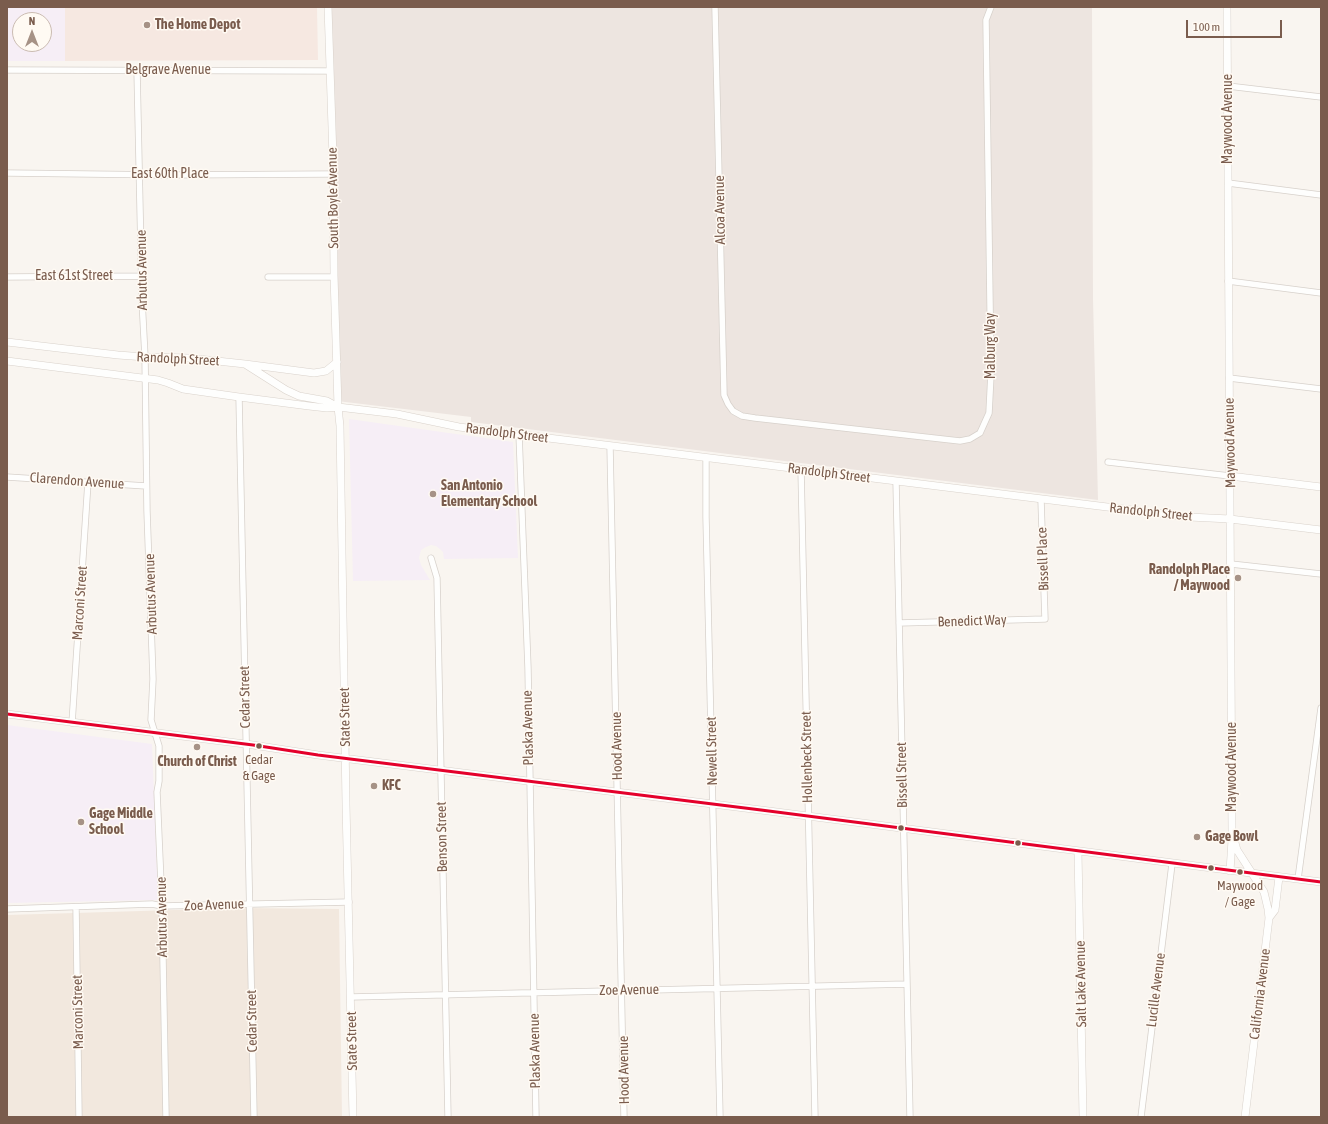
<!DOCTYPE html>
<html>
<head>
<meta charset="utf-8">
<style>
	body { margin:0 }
	#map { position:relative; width:1328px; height:1124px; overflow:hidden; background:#f9f5f0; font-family:"Asap Condensed",sans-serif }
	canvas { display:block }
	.frame { position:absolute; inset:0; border:8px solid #7a5c4d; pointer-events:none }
	.north { position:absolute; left:12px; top:12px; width:40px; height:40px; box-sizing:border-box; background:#fffaf3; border:1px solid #cabbb1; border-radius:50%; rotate:0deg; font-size:11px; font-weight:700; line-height:16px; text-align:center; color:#7a5c4d }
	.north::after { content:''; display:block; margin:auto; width:14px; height:18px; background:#a69286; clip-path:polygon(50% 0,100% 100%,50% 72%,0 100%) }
	.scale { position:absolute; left:1186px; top:20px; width:96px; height:18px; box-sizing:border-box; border:2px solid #7a5c4d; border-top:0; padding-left:5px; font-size:12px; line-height:14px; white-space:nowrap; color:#7a5c4d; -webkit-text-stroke:3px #fffaf3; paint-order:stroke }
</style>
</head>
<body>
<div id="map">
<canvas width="1328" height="1124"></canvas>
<div class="frame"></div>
<div class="north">N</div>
<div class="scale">100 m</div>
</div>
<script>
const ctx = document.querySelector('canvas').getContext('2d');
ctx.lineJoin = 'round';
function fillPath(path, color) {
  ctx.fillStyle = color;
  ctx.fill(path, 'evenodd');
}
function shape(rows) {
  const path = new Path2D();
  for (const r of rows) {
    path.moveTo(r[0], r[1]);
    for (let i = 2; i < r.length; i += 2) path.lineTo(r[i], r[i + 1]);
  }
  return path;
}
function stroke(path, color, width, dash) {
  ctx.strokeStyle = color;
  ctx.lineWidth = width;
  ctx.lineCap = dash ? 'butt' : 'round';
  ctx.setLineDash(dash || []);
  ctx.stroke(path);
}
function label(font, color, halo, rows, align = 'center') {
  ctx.font = font + ' "Asap Condensed",sans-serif';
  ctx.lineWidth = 3;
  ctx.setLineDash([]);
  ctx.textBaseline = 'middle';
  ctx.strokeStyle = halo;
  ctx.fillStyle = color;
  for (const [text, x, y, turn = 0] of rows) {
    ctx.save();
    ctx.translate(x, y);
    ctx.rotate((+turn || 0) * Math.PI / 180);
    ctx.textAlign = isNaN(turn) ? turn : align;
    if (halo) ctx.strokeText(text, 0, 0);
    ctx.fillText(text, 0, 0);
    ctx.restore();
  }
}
fillPath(shape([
	[241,908,339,909,342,1117,7,1117,7,915]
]), '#f2e8de');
fillPath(shape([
	[65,7,317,7,318,60,65,61]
]), '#f6e8e1');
fillPath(shape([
	[329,7,1092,7,1093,299,1098,500,471,422,471,417,337,401]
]), '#ede5e0');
fillPath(shape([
	[7,7,65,7,65,61,7,61],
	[20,20,44,20,44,44,20,44],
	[349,419,513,442,518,558,444,559,443,552,441,550,436,546,431,545,426,547,421,550,419,558,421,565,430,580,353,581],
	[7,725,152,744,158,900,7,903]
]), '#f6eef6');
const street = shape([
	[715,7,724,395,728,404,733,411,742,416,755,418,960,441,970,439,980,433,989,413,991,374,986,20,991,7],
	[7,70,330,71],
	[137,70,142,300,145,357,147,511,153,679,151,720,159,746,159,781,157,792,162,906,166,1117],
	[1228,86,1321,97],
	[7,173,167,175,333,174],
	[1228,183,1321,195],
	[7,277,142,276],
	[268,277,334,277],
	[1228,281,1321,293],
	[1229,378,1321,389],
	[239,397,254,1117],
	[519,434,528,668,536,1117],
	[610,446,624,1117],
	[706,458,706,517,720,1117],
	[1108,462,1230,476],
	[801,469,815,1117],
	[7,477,146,486],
	[896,481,910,1117],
	[431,558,437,578,448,1117],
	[1231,564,1321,574],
	[899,623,1045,619,1041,500],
	[72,723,88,482],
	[1298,879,1321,708],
	[76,907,79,1117],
	[7,909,152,904,162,906,349,902],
	[351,997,907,984],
	[1141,1117,1172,864]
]);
const secondary = shape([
	[328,7,333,158,334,275,338,407,340,426,346,804,353,1117],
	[1227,7,1232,832,1237,850,1264,892,1268,909,1269,918,1245,1117],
	[7,342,118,355,145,357,189,358,245,364,286,390,299,396,327,401,338,407],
	[7,361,158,380,168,383,183,389,239,397,309,406,327,408,338,407,397,414,459,427,1091,505,1189,517,1230,519,1321,530],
	[245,364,314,373,326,371,337,362],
	[1230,476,1321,487],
	[7,714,253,745,318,755,761,810,1321,882],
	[1078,852,1083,1117],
	[1230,871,1232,840],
	[1269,918,1275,910,1279,877]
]);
stroke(street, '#d7d1cb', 7);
stroke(secondary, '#d9d2cb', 8);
stroke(street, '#fefefd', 5.5);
stroke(secondary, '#fefefd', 7);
stroke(shape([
	[7,714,253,745,318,755,761,810,1321,882]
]), '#e4002b', 3);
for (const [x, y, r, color] of [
	[147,25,4,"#a69286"],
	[433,494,4,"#a69286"],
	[1238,578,4,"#a69286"],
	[259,746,3.5,"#7a5c4d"],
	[197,747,4,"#a69286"],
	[374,786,4,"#a69286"],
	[81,822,4,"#a69286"],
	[901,828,3.5,"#7a5c4d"],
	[1197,837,4,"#a69286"],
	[1018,843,3.5,"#7a5c4d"],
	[1211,868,3.5,"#7a5c4d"],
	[1240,872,3.5,"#7a5c4d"]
]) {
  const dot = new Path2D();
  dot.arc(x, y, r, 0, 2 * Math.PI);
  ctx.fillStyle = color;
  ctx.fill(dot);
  stroke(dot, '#fffaf3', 1.5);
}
label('13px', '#7a5c4d', '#fffaf3', [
	["Cedar",259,760],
	["& Gage",259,776],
	["Maywood",1240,886],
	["/ Gage",1240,902]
]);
label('bold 14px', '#7a5c4d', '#fffaf3', [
	["The Home Depot",155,25],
	["San Antonio",441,486],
	["Elementary School",441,502],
	["Randolph Place",1230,570,"right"],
	["/ Maywood",1230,586,"right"],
	["Church of Christ",197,762,"center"],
	["KFC",382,786],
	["Gage Middle",89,814],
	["School",89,830],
	["Gage Bowl",1205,837]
], 'left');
label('14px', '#7a5c4d', '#fffaf3', [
	["Belgrave Avenue",168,70],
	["Maywood Avenue",1228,119,-90],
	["East 60th Place",170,174],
	["South Boyle Avenue",333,198,-91],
	["Alcoa Avenue",720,210,-91],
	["Arbutus Avenue",142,270,-91],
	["East 61st Street",74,276],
	["Malburg Way",991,346,-90],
	["Randolph Street",178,359,3],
	["Randolph Street",507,433,7],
	["Maywood Avenue",1230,443,-91],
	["Randolph Street",829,473,7],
	["Clarendon Avenue",77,481,4],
	["Randolph Street",1151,512,6],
	["Bissell Place",1043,559,-92],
	["Arbutus Avenue",151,594,-92],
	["Marconi Street",80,603,-86],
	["Benedict Way",972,621,-2],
	["Cedar Street",245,697,-91],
	["State Street",345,717,-91],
	["Plaska Avenue",528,728,-91],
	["Hood Avenue",617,746,-91],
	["Newell Street",712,751,-91],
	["Hollenbeck Street",807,757,-91],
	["Maywood Avenue",1232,767,-90],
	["Bissell Street",902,775,-91],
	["Benson Street",442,837,-91],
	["Zoe Avenue",214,905,-2],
	["Arbutus Avenue",162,917,-91],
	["Salt Lake Avenue",1081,984,-91],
	["Zoe Avenue",629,990,-1],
	["Lucille Avenue",1156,990,-83],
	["California Avenue",1260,994,-83],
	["Marconi Street",78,1012,-91],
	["Cedar Street",252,1021,-91],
	["State Street",352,1041,-91],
	["Plaska Avenue",535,1051,-91],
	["Hood Avenue",624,1070,-91]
]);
</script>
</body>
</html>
